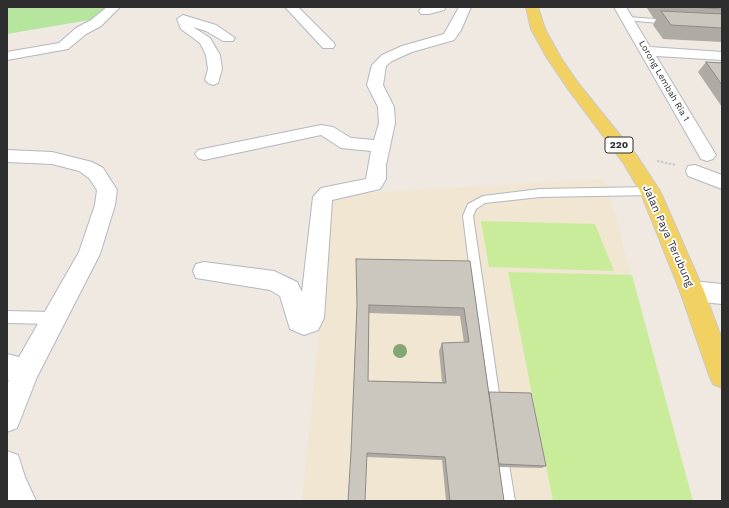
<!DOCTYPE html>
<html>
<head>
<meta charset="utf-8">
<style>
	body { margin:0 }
	#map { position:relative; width:729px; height:508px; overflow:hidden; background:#efe9e1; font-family:"Work Sans",sans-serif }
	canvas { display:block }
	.frame { position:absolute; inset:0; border:8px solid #2e2e2e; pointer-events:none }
</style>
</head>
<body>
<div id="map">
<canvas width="729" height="508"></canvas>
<div class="frame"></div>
</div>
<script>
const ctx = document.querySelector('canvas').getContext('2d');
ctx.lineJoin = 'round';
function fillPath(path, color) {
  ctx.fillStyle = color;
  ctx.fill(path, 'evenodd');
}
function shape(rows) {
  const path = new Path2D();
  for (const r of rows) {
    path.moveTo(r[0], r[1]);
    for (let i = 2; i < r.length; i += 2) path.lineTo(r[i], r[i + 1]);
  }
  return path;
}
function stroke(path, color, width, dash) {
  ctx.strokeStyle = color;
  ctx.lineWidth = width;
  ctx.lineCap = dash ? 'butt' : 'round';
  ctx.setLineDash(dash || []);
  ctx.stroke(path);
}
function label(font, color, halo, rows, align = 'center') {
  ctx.font = font + ' "Work Sans",sans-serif';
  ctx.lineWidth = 3.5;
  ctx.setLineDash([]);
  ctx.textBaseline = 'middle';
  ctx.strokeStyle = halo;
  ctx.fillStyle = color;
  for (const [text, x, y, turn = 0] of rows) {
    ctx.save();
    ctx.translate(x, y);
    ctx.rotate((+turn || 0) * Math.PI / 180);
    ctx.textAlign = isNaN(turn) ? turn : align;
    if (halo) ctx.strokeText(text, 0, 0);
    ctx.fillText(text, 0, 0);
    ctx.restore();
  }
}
fillPath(shape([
	[605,179,693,501,302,501,333,195]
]), '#f0e6d1');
fillPath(shape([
	[7,7,110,7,95,19,7,34]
]), '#b6e59e');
fillPath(shape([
	[481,221,595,224,614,271,489,267],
	[508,272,632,275,693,501,553,501]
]), '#c9ec9a');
const service = shape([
	[628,17,669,20,672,22,669,24,626,20,626,18,628,17],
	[650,187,655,191,650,195,540,197,485,203,476,209,473,216,501,407,499,412,494,414,489,412,487,407,463,216,468,204,483,196,540,189,650,187],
	[7,311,53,312,57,314,59,318,57,322,53,324,7,323,7,311],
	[500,445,505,447,507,452,515,501,499,501,493,452,495,447,500,445]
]);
const minor = shape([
	[107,7,120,7,101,26,86,34,68,49,7,60,7,52,59,43,76,28,91,20,107,7],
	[285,7,298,7,333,42,335,45,333,48,323,48,285,7],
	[426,7,446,7,444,10,429,14,421,14,419,11,421,8,426,7],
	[459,7,471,7,461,30,454,40,412,52,392,61,386,66,383,85,394,107,395,123,386,165,386,179,380,189,332,200,324,318,318,330,304,335,290,329,280,296,270,290,196,278,193,271,196,264,204,262,274,271,297,282,302,292,313,197,321,188,366,179,371,151,341,148,321,135,204,160,198,158,195,154,198,150,321,125,333,127,351,138,374,140,379,123,378,107,367,85,372,65,382,55,402,46,444,34,459,7],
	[614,7,626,7,650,47,722,52,722,60,656,56,716,155,713,159,707,161,701,159,614,7],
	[183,15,216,25,235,38,233,41,223,41,206,31,193,27,210,38,220,55,222,69,218,83,213,85,208,83,205,80,208,69,206,55,200,43,181,29,177,19,183,15],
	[7,150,52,152,92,162,103,168,117,190,115,205,100,254,37,377,17,428,7,432,7,384,9,380,7,380,7,354,19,357,79,252,95,205,97,190,89,178,79,171,52,164,7,162,7,150],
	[695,165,722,175,722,189,688,176,686,171,688,166,695,165],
	[692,281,722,284,722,304,692,301,684,298,680,291,684,284,692,281],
	[7,451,18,455,25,477,36,501,7,501,7,451]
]);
const primary = shape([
	[526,7,538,7,545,29,561,58,578,83,637,156,660,191,704,291,722,339,722,388,713,384,709,375,680,291,640,191,624,164,568,89,547,58,531,29,526,7]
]);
stroke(service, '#b4b7c1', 2);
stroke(minor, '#b4b7c1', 2);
stroke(primary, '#c9c9c9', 2);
stroke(shape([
	[657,161,676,165]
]), '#c9c9c9', 2, [2.5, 1.5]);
fillPath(service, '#fff');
fillPath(minor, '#fff');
fillPath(primary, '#f2d163');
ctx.fillStyle = '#84a574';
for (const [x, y] of [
	[400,351]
]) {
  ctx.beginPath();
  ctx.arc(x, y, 7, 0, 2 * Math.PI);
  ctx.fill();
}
fillPath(shape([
	[647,7,722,7,722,42,663,39,653,25,656,19,654,19,647,8],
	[706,62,722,63,722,107,698,72],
	[470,261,489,392,546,466,542,468,499,467,504,501,446,501,442,460,367,457,351,452,357,305],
	[369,313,460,316,464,343,442,343,439,351,442,382,368,381]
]), '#afaba4');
const building = shape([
	[691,7,722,7,722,9,691,7],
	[661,11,722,14,722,28,671,25,661,11],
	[706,62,722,63,722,85,706,62],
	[356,259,470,261,504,501,450,501,445,457,367,453,365,501,348,501,351,452,357,305,356,259],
	[369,305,464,308,469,342,442,343,446,383,368,381,369,305],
	[489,392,531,393,546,466,499,464,489,392]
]);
fillPath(building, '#cbc7bf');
stroke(building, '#8e8b86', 1);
label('9px', '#2e2e2e', '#fff', [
	["Lorong Lembah Ria 1",664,81,60]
]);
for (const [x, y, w] of [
	[619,145,28]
]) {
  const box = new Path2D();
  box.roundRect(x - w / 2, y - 8, w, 16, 3);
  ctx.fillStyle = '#fff';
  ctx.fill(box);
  stroke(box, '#2e2e2e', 1);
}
label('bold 10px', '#2e2e2e', null, [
	["220",619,145]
]);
label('11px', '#2e2e2e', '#fff', [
	["Jalan Paya Terubung",668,236,66]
]);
</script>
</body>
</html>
